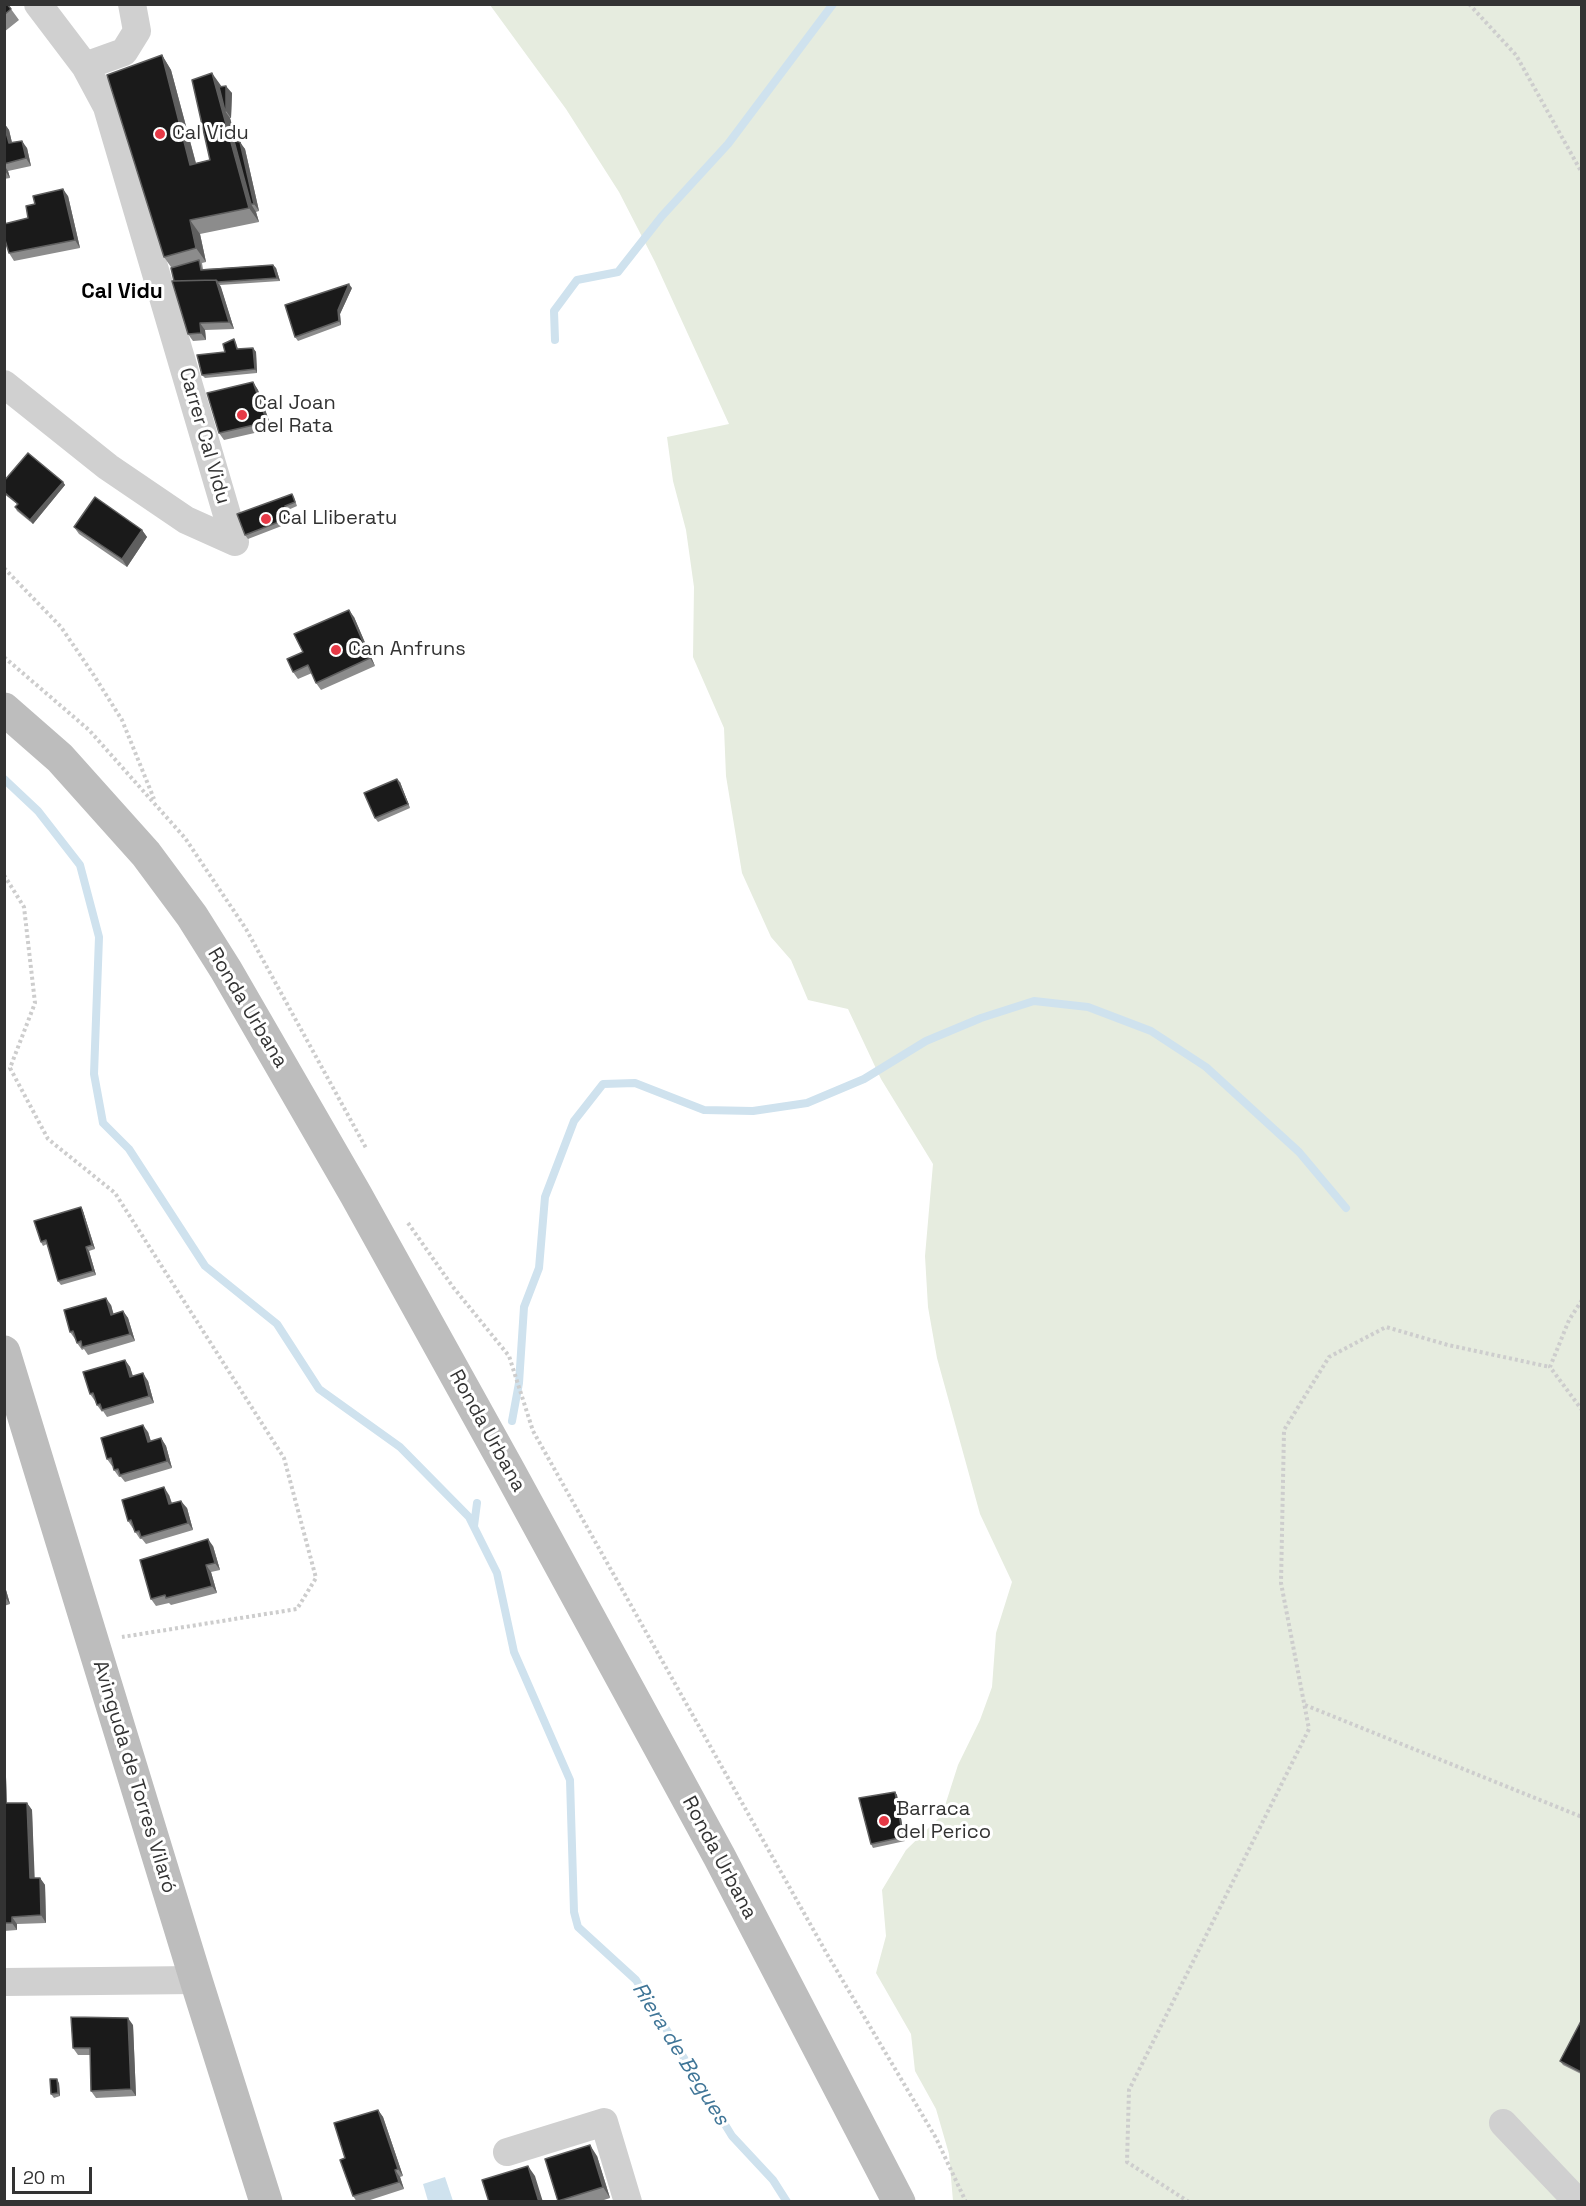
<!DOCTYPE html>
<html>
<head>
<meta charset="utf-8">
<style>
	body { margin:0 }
	#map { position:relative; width:1586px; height:2206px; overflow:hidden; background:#fff; font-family:"Space Grotesk",sans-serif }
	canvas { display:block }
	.frame { position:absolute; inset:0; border:6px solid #333; pointer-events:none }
	.scale { position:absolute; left:12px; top:2167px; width:80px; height:27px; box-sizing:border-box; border:3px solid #333; border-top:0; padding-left:8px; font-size:18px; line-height:21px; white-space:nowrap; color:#333; -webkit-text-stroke:4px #fff; paint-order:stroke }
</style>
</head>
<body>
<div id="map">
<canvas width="1586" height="2206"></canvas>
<div class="frame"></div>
<div class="scale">20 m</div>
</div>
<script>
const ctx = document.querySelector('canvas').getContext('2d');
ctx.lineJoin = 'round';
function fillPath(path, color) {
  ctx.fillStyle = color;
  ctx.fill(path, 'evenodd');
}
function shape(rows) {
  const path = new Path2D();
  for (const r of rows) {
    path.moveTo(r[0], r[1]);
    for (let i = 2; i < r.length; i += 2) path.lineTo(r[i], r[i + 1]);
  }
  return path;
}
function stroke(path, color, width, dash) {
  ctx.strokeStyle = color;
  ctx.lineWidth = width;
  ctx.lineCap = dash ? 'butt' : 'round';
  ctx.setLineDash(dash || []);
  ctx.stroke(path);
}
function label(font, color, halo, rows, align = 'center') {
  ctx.font = font + ' "Space Grotesk",sans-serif';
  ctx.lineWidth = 6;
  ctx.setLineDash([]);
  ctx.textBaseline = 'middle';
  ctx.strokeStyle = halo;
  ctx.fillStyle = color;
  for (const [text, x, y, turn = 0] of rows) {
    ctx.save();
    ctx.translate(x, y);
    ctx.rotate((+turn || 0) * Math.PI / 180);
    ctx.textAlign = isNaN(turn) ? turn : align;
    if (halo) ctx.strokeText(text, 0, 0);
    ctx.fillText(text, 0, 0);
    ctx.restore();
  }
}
fillPath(shape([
	[490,5,1581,5,1581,2201,953,2201,949,2154,936,2109,915,2071,911,2034,876,1973,886,1936,882,1890,906,1850,942,1815,958,1765,980,1720,992,1687,996,1633,1012,1582,980,1514,937,1358,928,1307,925,1256,933,1164,881,1079,848,1009,808,1000,791,960,771,937,742,873,726,776,724,728,693,657,694,587,686,530,673,481,667,437,729,424,655,262,619,192,566,109]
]), '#e6ecdf');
fillPath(shape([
	[445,2177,453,2201,428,2201,423,2184]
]), '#cfe2ee');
stroke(shape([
	[555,340,554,311,577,280,618,272,662,216,728,144,833,4],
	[4,779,38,811,80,865,99,937,94,1074,103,1123,129,1149,205,1266,277,1324,319,1389,400,1447,469,1517,497,1573,514,1652,570,1780,574,1912,578,1927,636,1980,732,2136,773,2180,787,2202],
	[512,1421,519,1383,524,1307,539,1268,545,1197,574,1121,603,1084,635,1083,704,1110,753,1111,807,1103,864,1079,926,1041,981,1018,1034,1001,1088,1007,1151,1031,1206,1067,1299,1152,1346,1208],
	[474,1526,477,1503]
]), '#cfe2ee', 8);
stroke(shape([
	[1469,4,1516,55,1582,173],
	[4,568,61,627,93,674,122,720,154,799],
	[4,657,89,730,185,838,246,929,366,1148],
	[4,875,24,907,35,1003,10,1068,48,1139,115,1193,284,1458,316,1578,297,1609,122,1637],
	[408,1223,453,1287,509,1356,533,1431,827,1954,936,2138,966,2202],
	[1582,1300,1569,1320,1550,1367,1582,1410],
	[1305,1705,1582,1817],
	[1189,2202,1127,2162,1129,2090,1309,1729,1281,1583,1284,1430,1329,1357,1386,1327,1448,1345,1550,1367]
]), '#cdcdcd', 4, [3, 3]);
stroke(shape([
	[85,66,124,52,137,31,132,4],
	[4,384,108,467,186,520,235,542,107,107,85,66,38,4],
	[4,1982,196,1980],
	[1503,2123,1578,2202],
	[507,2152,604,2122,628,2202]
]), '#d0d0d0', 28);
stroke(shape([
	[4,709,60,758,146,854,192,916,226,970,356,1195,508,1469,719,1856,899,2202],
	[4,1352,196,1980,266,2202]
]), '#bdbdbd', 33);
fillPath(shape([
	[4,4,11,9,19,20,4,32],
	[162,55,171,70,196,163,210,160,222,87,232,93,231,118,230,118,237,141,245,149,259,211,256,212,259,222,200,234,206,262,202,263,203,269,273,265,276,268,280,281,220,285,234,329,205,330,206,340,193,341,188,334,174,281,171,267,164,257],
	[4,123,9,130,12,143,27,148,31,166,8,171,10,178,4,179],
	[68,196,80,248,14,261,9,253,28,218],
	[352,288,340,314,341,325,298,341,295,337],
	[234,339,236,343,238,349,253,348,256,352,257,373,205,378,202,375,225,352],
	[253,382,258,390,272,429,224,440,219,433],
	[4,481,63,482,65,485,33,524,17,511,15,507,17,504,4,494],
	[292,494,294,497,297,506,288,510,292,522,248,539,245,535],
	[74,527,142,530,147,537,127,567,79,534],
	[354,617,375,666,321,690,316,683,312,673,298,679,293,672,303,652],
	[400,782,410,808,378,822,375,818],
	[81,1207,83,1211,95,1249,89,1251,96,1275,61,1285,58,1281,47,1244,43,1246,41,1242],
	[111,1305,113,1314,123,1311,128,1318,135,1341,88,1355,84,1349,82,1350,77,1343,76,1339,75,1339,70,1332],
	[125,1360,130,1367,133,1376,148,1381,154,1403,107,1417,103,1411,102,1412,97,1405,95,1401,90,1394],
	[148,1432,151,1441,161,1438,166,1446,172,1468,125,1482,121,1477,119,1477,114,1470,113,1466,112,1466,107,1459],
	[169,1495,172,1503,187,1508,193,1530,146,1544,142,1539,140,1539,128,1521],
	[213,1546,220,1570,211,1572,217,1593,171,1605,169,1603,156,1606,151,1599],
	[4,1583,10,1604,4,1606],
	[4,1775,6,1777,7,1803,27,1803,32,1810,34,1878,40,1878,45,1885,46,1923,17,1924,17,1930,4,1931],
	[895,1792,897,1795,905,1841,873,1848,871,1844],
	[1581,2021,1581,2074,1563,2065,1560,2061],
	[133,2025,136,2096,96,2098,91,2091,90,2055,78,2055,73,2048],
	[59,2083,60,2096,54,2098,51,2094],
	[378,2110,383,2117,403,2176,400,2177,404,2189,364,2202,357,2202,353,2196,345,2158],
	[597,2156,610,2198,598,2202,558,2202,545,2159]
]), '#8c8c8c');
fillPath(shape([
	[162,55,171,70,200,179,190,165],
	[212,73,222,87,226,86,232,93,231,118,226,111,225,111,230,118,254,204,251,204,256,212,259,222,249,208],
	[4,123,9,130,14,151,9,143],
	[22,141,27,148,31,166,26,158],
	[240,142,245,149,259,211,254,204],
	[4,165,8,171,10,178,5,171],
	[63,189,68,196,80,248,75,240],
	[190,220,200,234,206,262,196,248],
	[273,265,276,268,280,281,277,278],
	[216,280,221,287,234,329,229,322],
	[349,284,352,288,340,314,341,325,339,321,338,310],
	[200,323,205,330,206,340,201,333],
	[253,348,256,352,257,373,255,369],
	[253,382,258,390,272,429,267,422],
	[63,482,65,485,33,524,30,520],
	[142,530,147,537,127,567,122,559],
	[349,610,354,617,375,666,370,658],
	[397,779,400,782,410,808,408,804],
	[81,1207,83,1211,95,1249,92,1245],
	[86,1247,89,1251,96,1275,93,1271],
	[106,1298,111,1305,116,1322,111,1315],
	[123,1311,128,1318,135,1341,130,1334],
	[125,1360,130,1367,135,1384,130,1377],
	[143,1373,148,1381,154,1403,149,1396],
	[143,1425,148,1432,153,1449,148,1442],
	[161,1438,166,1446,172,1468,167,1461],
	[164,1487,169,1495,174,1511,169,1504],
	[181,1501,187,1508,193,1530,188,1523],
	[208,1539,213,1546,220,1570,215,1563],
	[206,1565,211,1572,217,1593,212,1586],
	[4,1583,10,1604,5,1597],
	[4,1775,6,1777,7,1810,4,1806],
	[895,1792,897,1795,905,1841,903,1837],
	[27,1803,32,1810,35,1885,30,1878],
	[40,1878,45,1885,46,1923,41,1915],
	[12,1917,17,1924,17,1930,12,1923],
	[128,2018,133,2025,136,2096,131,2089],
	[57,2079,59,2083,60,2096,58,2093],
	[378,2110,383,2117,403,2176,398,2169],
	[590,2145,597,2156,610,2198,603,2187],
	[528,2166,535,2176,543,2202,539,2202],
	[395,2170,400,2177,404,2189,399,2182]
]), '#5f5f5f');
const building = shape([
	[4,4,7,4,11,9,4,15,4,4],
	[162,55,190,165,210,160,192,80,212,73,249,208,190,220,196,248,164,257,107,75,162,55],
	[226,86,226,111,225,111,219,87,226,86],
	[4,125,9,143,22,141,26,158,4,164,4,125],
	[234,141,240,142,254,204,251,204,234,141],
	[63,189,75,240,9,253,4,237,4,224,28,218,26,206,35,204,33,196,63,189],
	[199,260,201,270,273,265,277,278,218,282,216,280,174,281,171,268,199,260],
	[216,280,229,322,200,323,201,333,188,334,172,281,216,280],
	[349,284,338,310,339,321,295,337,285,305,349,284],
	[234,339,237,349,253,348,255,369,202,375,197,355,225,352,223,344,234,339],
	[253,382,267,422,219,433,207,393,253,382],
	[28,453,63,482,30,520,15,507,18,504,4,492,4,481,28,453],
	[292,494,295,502,285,506,289,518,245,535,237,514,292,494],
	[95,497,142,530,122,559,74,527,95,497],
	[349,610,370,658,316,683,308,665,293,672,287,659,303,652,294,634,349,610],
	[397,779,408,804,375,818,364,793,397,779],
	[81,1207,92,1245,86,1247,93,1271,58,1281,46,1240,41,1242,34,1221,81,1207],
	[106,1298,111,1315,123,1311,130,1334,82,1347,81,1341,77,1343,73,1331,70,1332,64,1310,106,1298],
	[125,1360,130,1377,143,1373,149,1396,102,1410,100,1404,97,1405,93,1393,90,1394,83,1372,125,1360],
	[143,1425,148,1442,161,1438,167,1461,120,1475,118,1469,114,1470,111,1458,107,1459,101,1438,143,1425],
	[164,1487,169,1504,181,1501,188,1523,141,1537,139,1531,135,1532,131,1520,128,1521,122,1500,164,1487],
	[208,1539,215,1563,206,1565,212,1586,166,1598,165,1595,151,1599,140,1560,208,1539],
	[895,1792,903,1837,871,1844,859,1798,895,1792],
	[4,1803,27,1803,30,1878,40,1878,41,1915,12,1917,12,1923,4,1923,4,1803],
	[71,2017,128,2018,131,2089,91,2091,90,2048,73,2048,71,2017],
	[1581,2021,1581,2072,1560,2061,1581,2021],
	[50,2079,57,2079,58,2093,51,2094,50,2079],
	[378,2110,398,2169,395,2170,399,2182,353,2196,340,2160,345,2158,334,2123,378,2110],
	[590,2145,603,2187,558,2201,545,2159,590,2145],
	[528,2166,539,2202,489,2202,482,2180,528,2166]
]);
fillPath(building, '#1a1a1a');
stroke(building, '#5f5f5f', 1.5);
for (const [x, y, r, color] of [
	[160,134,6,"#e63946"],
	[242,415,6,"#e63946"],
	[266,519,6,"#e63946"],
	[336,650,6,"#e63946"],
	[884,1821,6,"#e63946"]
]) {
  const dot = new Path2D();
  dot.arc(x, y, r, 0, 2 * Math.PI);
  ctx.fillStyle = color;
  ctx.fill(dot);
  stroke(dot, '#fff', 2);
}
label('20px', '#333', '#fff', [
	["Cal Vidu",172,134],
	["Cal Joan",254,404],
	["del Rata",254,427],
	["Cal Lliberatu",278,519],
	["Can Anfruns",348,650],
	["Barraca",896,1810],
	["del Perico",896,1833]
], 'left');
label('20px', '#333', '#fff', [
	["Carrer Cal Vidu",204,436,74],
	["Ronda Urbana",247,1008,59],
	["Ronda Urbana",487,1431,61],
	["Avinguda de Torres Vilaró",134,1777,73],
	["Ronda Urbana",719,1858,62]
]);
label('bold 21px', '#000', '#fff', [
	["Cal Vidu",122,292]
]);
label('italic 21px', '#3f7597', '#fff', [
	["Riera de Begues",680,2054,58]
]);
</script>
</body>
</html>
